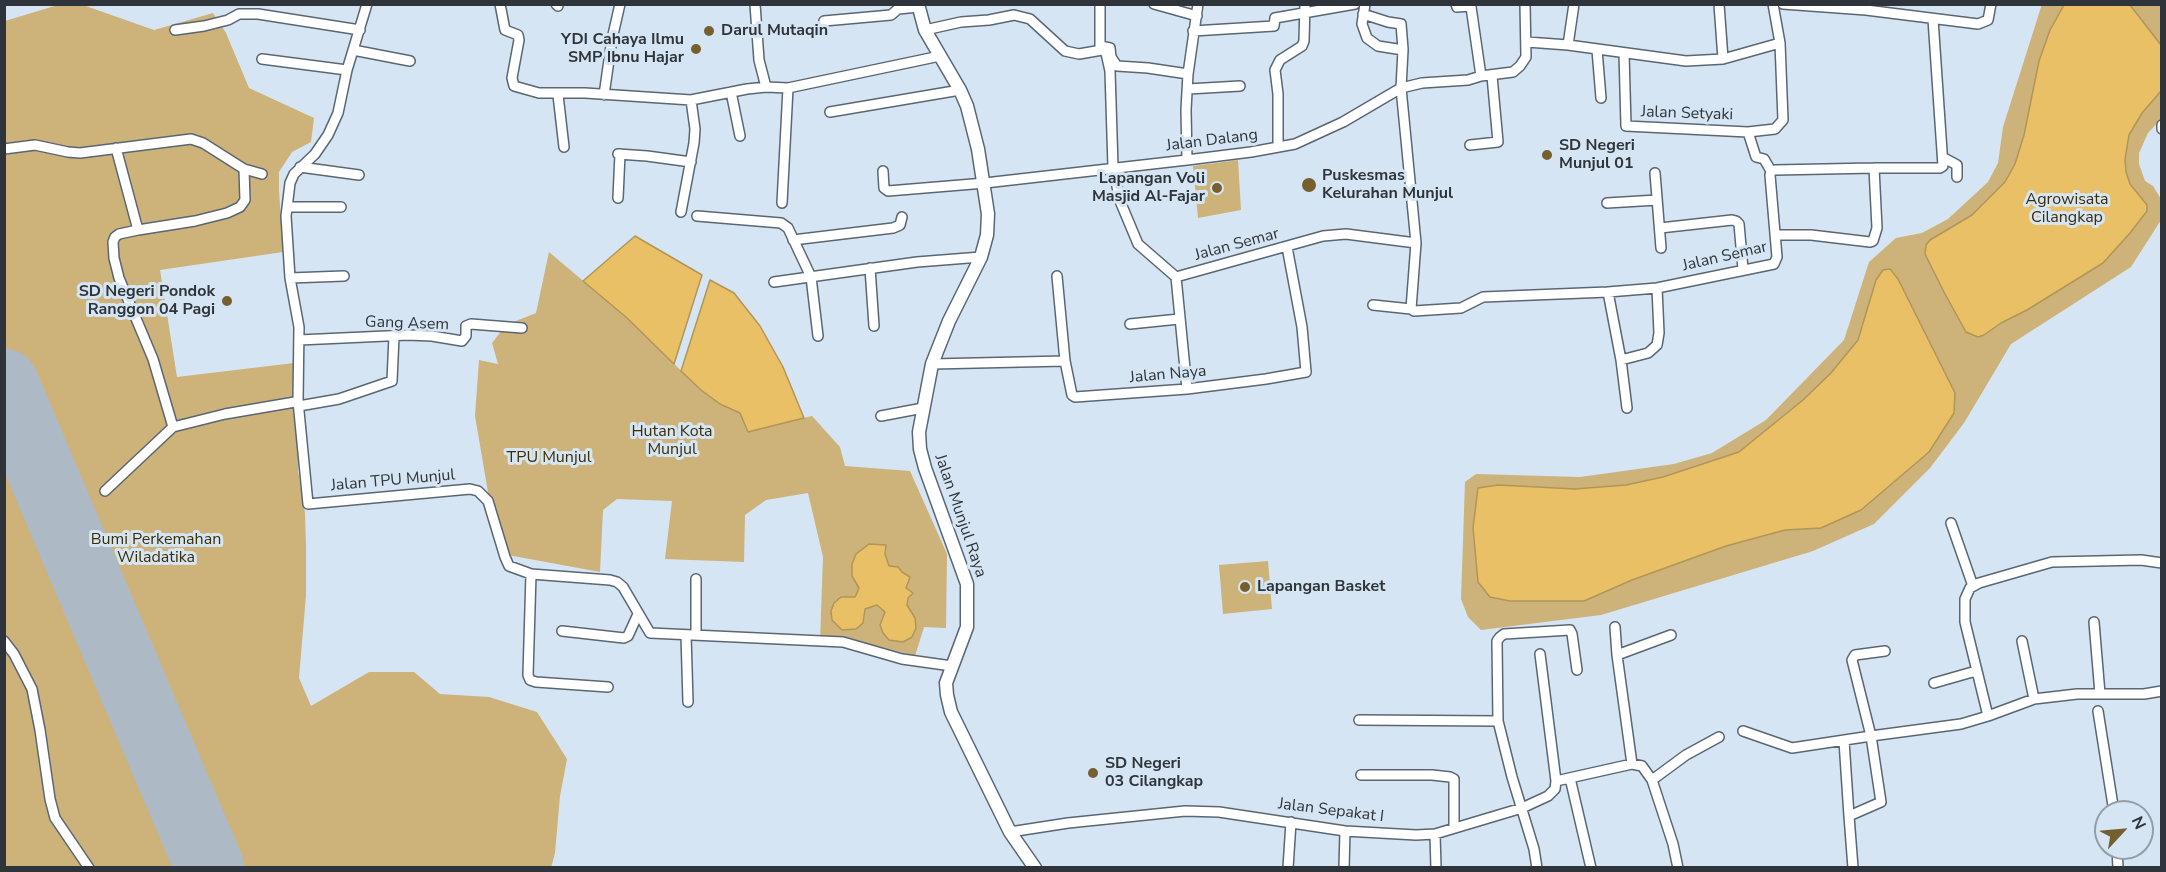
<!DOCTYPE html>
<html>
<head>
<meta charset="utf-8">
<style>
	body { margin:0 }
	#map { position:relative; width:2166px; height:872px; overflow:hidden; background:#d6e5f3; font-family:"Nunito Sans",sans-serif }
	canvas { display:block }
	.frame { position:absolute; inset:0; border:6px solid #2e3439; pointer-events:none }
	.north { position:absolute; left:2094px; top:800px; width:60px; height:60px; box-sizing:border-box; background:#d6e5f3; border:2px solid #939ea9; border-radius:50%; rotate:64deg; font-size:16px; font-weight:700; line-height:24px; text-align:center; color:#2e3439 }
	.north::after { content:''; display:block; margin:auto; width:21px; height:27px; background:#755f2f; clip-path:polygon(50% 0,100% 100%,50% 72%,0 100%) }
</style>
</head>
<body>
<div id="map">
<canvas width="2166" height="872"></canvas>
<div class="frame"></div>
<div class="north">N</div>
</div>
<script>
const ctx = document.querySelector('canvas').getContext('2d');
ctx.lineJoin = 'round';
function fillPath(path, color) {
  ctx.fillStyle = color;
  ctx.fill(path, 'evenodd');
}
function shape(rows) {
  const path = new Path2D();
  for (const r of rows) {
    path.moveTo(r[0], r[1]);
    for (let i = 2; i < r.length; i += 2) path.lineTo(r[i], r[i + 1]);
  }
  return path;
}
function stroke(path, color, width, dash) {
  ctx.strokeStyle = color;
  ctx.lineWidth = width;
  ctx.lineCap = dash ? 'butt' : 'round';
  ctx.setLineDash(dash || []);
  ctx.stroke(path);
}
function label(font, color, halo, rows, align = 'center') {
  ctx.font = font + ' "Nunito Sans",sans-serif';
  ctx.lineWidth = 6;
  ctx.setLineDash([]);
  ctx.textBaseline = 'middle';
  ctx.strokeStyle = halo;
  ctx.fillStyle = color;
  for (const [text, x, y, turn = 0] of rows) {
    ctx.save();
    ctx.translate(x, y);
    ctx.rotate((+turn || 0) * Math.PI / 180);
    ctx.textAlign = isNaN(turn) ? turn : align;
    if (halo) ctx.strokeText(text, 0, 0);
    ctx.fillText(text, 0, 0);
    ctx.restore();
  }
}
fillPath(shape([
	[2042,4,2161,5,2161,119,2148,133,2139,153,2139,164,2145,181,2153,186,2161,199,2161,220,2131,267,2011,344,1964,423,1930,468,1874,524,1813,551,1601,615,1481,630,1468,617,1461,599,1465,482,1476,474,1580,477,1674,464,1712,453,1766,420,1844,340,1869,262,1896,238,1922,233,1948,219,1988,182,1998,163,2003,127],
	[58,5,83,5,154,30,213,13,226,33,249,88,314,118,311,142,292,152,279,172,279,190,283,252,160,270,177,377,294,363,297,401,298,471,305,513,306,547,306,595,299,678,311,706,369,672,414,672,440,694,489,697,537,712,567,759,560,796,555,853,551,868,5,868,5,21],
	[1238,160,1241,210,1198,218,1193,166],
	[549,252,627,318,701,390,720,404,740,413,748,432,812,416,840,447,845,466,910,471,947,554,946,628,924,627,915,656,846,638,820,642,823,557,808,493,766,500,745,515,744,562,665,559,672,501,617,499,603,510,600,572,508,555,489,498,475,416,479,360,498,364,492,343,506,325,536,313],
	[1268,561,1272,609,1223,614,1219,565]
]), '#cdb279');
const water = shape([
	[2064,5,2130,5,2161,45,2161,91,2142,113,2129,135,2125,159,2126,172,2130,184,2147,205,2147,211,2130,233,2103,263,2027,310,2001,323,1984,335,1978,337,1966,332,1945,294,1925,254,1926,245,1930,240,1972,215,2005,182,2015,164,2024,135,2039,61,2050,30,2064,5],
	[635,236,702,275,674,364,627,318,583,281,635,236],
	[1890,269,1898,279,1955,393,1954,413,1929,452,1861,510,1821,528,1785,530,1726,546,1632,580,1584,601,1510,601,1490,597,1478,582,1473,528,1478,488,1498,485,1575,489,1626,485,1663,477,1739,452,1803,400,1831,373,1858,340,1876,280,1883,270,1890,269],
	[710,280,734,293,760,326,783,367,804,418,748,432,740,413,720,404,701,390,681,371,710,280],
	[869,544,886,545,885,554,889,566,898,567,902,572,910,577,906,588,913,593,908,598,907,605,915,618,916,628,912,637,903,642,889,640,883,633,880,625,885,612,877,605,865,609,863,623,856,629,842,630,832,620,831,611,834,603,841,597,855,597,857,593,859,588,852,576,852,564,856,554,869,544]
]);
fillPath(water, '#e9c065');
stroke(water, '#b19658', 1.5);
stroke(shape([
	[4,398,10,396]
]), '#adbac6', 28);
stroke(shape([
	[4,383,210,868]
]), '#adbac6', 69);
const minor = shape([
	[367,4,347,70,338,113,328,135,315,154,294,174,290,183,286,216,290,278,299,327,298,401,308,504,470,489,478,491,488,501,505,557,509,566,531,574,610,580,617,582,623,587,650,633,843,642,902,659,952,666],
	[500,4,505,30,518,35,519,40,512,78,514,86,539,93,585,93,691,100,747,89,766,87,788,88,940,56],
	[556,4,558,6],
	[755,4,759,60,766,87],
	[1100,4,1100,46,1110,48,1111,57,1117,66,1148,68,1188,74],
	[1154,4,1197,16],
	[1365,4,1362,24,1367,38,1378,46,1403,50,1401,88,1416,243,1411,309,1414,311,1461,308,1483,297,1608,292,1657,288,1774,264,1777,257,1770,175,1771,171,1775,170,1874,168,1940,168,1943,166,1933,19],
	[1456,4,1457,7,1470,6,1471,7,1481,76],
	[1719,4,1723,59],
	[1783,4,1866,10,1978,24,1988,20,1991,4],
	[1363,14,1388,22,1401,24,1403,49],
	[824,21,891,15,898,9,919,7],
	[175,30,204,26,228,20,239,14,258,14,360,30],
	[925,30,961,22,989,20,1014,15,1030,19,1065,51,1079,54,1102,50,1106,53,1110,71,1113,167,1120,201,1138,244,1176,277],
	[1193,31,1274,26,1275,18,1355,4],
	[1527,42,1568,45,1686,61,1723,59,1780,43,1773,4],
	[1568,45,1574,4],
	[353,50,410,61],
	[1597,50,1601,98],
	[1624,53,1626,126,1748,132],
	[262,59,347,70],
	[1188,89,1240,86],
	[731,92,740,136],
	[558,95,564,147],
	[604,95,612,39,620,4],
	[830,112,960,90],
	[2162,125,2162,129],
	[1470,145,1498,142,1492,76],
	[1278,147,1278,94,1275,70,1280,60,1302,46,1304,41,1305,4],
	[116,148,138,230],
	[4,149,35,145,68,152,80,153,191,139,203,143,244,169,245,200,240,207,227,213,195,221,138,230,119,234,115,237,113,242,114,258,119,278,153,359,173,427,105,491],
	[618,154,647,156,691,162],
	[1944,158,1957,165,1957,177],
	[1187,160,1186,110,1188,74,1198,4],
	[300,167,359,175],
	[244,169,262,174],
	[883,171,884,188,888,191,985,183,1187,160,1251,152,1295,144,1343,122,1401,88,1422,83,1468,80,1481,76,1513,72,1520,66,1526,57,1525,4],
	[1771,171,1764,159,1756,157,1748,132,1775,129,1783,120,1780,43],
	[1655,173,1661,248],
	[618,198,620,154],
	[782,203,788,88],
	[1607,203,1657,200],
	[287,207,341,207],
	[681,212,694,143,695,129,691,100],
	[697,216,781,223,788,228,811,277,818,336],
	[1660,228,1732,220,1736,221,1739,224,1743,269],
	[1775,235,1811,235,1870,242,1873,241,1877,228,1874,168],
	[793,240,893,228,900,225,902,217],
	[870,268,874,326],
	[1057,276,1065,361,1072,395,1075,397,1187,389,1266,379,1306,372,1302,327,1287,247],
	[1176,277,1323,236,1346,234,1416,243],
	[1176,277,1187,389],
	[290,278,344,276],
	[774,282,917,262,981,257],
	[1608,292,1621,360,1627,408],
	[1373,305,1411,309],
	[1130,324,1179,319],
	[299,340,408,335,432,336,462,341,466,336,466,326,471,324,522,328],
	[1621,360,1648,353,1657,345,1659,333,1657,288],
	[932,364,1065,361],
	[299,406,339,399,392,381,394,336],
	[881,416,923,408],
	[173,427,225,414,295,402],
	[1951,523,1973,586],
	[531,574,528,675,530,680,536,682,608,687],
	[2094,622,2100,694],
	[1615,627,1617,655,1671,635],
	[562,631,624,638,628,636,638,614],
	[696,634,696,579],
	[686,635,688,702],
	[4,641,14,654,32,689,40,730,50,799,55,818,89,868],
	[2022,641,2034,699],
	[1540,654,1556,781],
	[1617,655,1632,764],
	[1934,683,1976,671],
	[2098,711,2114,812],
	[1988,716,1965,622,1965,599,1970,588,1979,583,2052,562,2141,560,2162,563],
	[1359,720,1498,721,1512,777,1534,849,1537,868],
	[1498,721,1497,641,1500,637,1504,634,1570,630,1572,634,1577,670],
	[1743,731,1792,748,1871,736,1852,660,1855,655,1885,651],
	[1844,741,1849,816],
	[1361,775,1432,775,1450,777,1454,779,1454,827],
	[1570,778,1591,868],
	[1652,780,1686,755,1719,737],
	[1010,832,1068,823,1185,811,1219,812,1345,831,1416,835,1435,834,1522,808,1548,796,1555,789,1556,781,1632,764,1642,766,1652,780,1673,844,1678,868],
	[1435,834,1436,868],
	[2117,848,2118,868],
	[1288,868,1291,822],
	[1344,868,1345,831],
	[1853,868,1849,816,1881,802,1871,736,1961,724,1988,716,2034,699,2077,694,2144,694,2162,691]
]);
const tertiary = shape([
	[918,4,925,30,960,90,967,106,978,149,988,214,987,235,981,257,949,321,932,364,919,432,920,449,925,468,967,584,967,627,946,683,947,695,951,712,1010,832,1035,868]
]);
stroke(minor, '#5a6773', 12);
stroke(tertiary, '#5a6773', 15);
stroke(minor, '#fff', 9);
stroke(tertiary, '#fff', 12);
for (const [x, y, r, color] of [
	[709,31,6,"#755f2f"],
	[696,49,6,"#755f2f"],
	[1547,155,6,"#755f2f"],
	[1309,185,8,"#755f2f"],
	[1217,188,6,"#755f2f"],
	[227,301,6,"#755f2f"],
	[1245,587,6,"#755f2f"],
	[1093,773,6,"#755f2f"]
]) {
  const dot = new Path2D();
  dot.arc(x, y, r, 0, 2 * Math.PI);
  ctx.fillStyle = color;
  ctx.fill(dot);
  stroke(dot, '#d6e5f3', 2);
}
label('bold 16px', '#2e3439', '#d6e5f3', [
	["Darul Mutaqin",721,31],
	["YDI Cahaya Ilmu",684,40,"right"],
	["SMP Ibnu Hajar",684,58,"right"],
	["SD Negeri",1559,146],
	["Munjul 01",1559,164],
	["Puskesmas",1322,176],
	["Kelurahan Munjul",1322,194],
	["Lapangan Voli",1205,179,"right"],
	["Masjid Al-Fajar",1205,197,"right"],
	["SD Negeri Pondok",215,292,"right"],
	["Ranggon 04 Pagi",215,310,"right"],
	["Lapangan Basket",1257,587],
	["SD Negeri",1105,764],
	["03 Cilangkap",1105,782]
], 'left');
label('16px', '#2e3439', '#d6e5f3', [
	["Jalan Setyaki",1687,114,2],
	["Jalan Dalang",1212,141,-7],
	["Jalan Semar",1237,245,-15],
	["Jalan Semar",1725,257,-13],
	["Gang Asem",407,324,2],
	["Jalan Naya",1168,375,-5],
	["Jalan TPU Munjul",393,481,-5],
	["Jalan Munjul Raya",960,516,71],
	["Jalan Sepakat I",1331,811,7]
]);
label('16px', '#3d2d04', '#d6e5f3', [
	["Agrowisata",2067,200],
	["Cilangkap",2067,218],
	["Hutan Kota",672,432],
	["Munjul",672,450],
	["TPU Munjul",549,458],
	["Bumi Perkemahan",156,540],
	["Wiladatika",156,558]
]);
</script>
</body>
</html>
